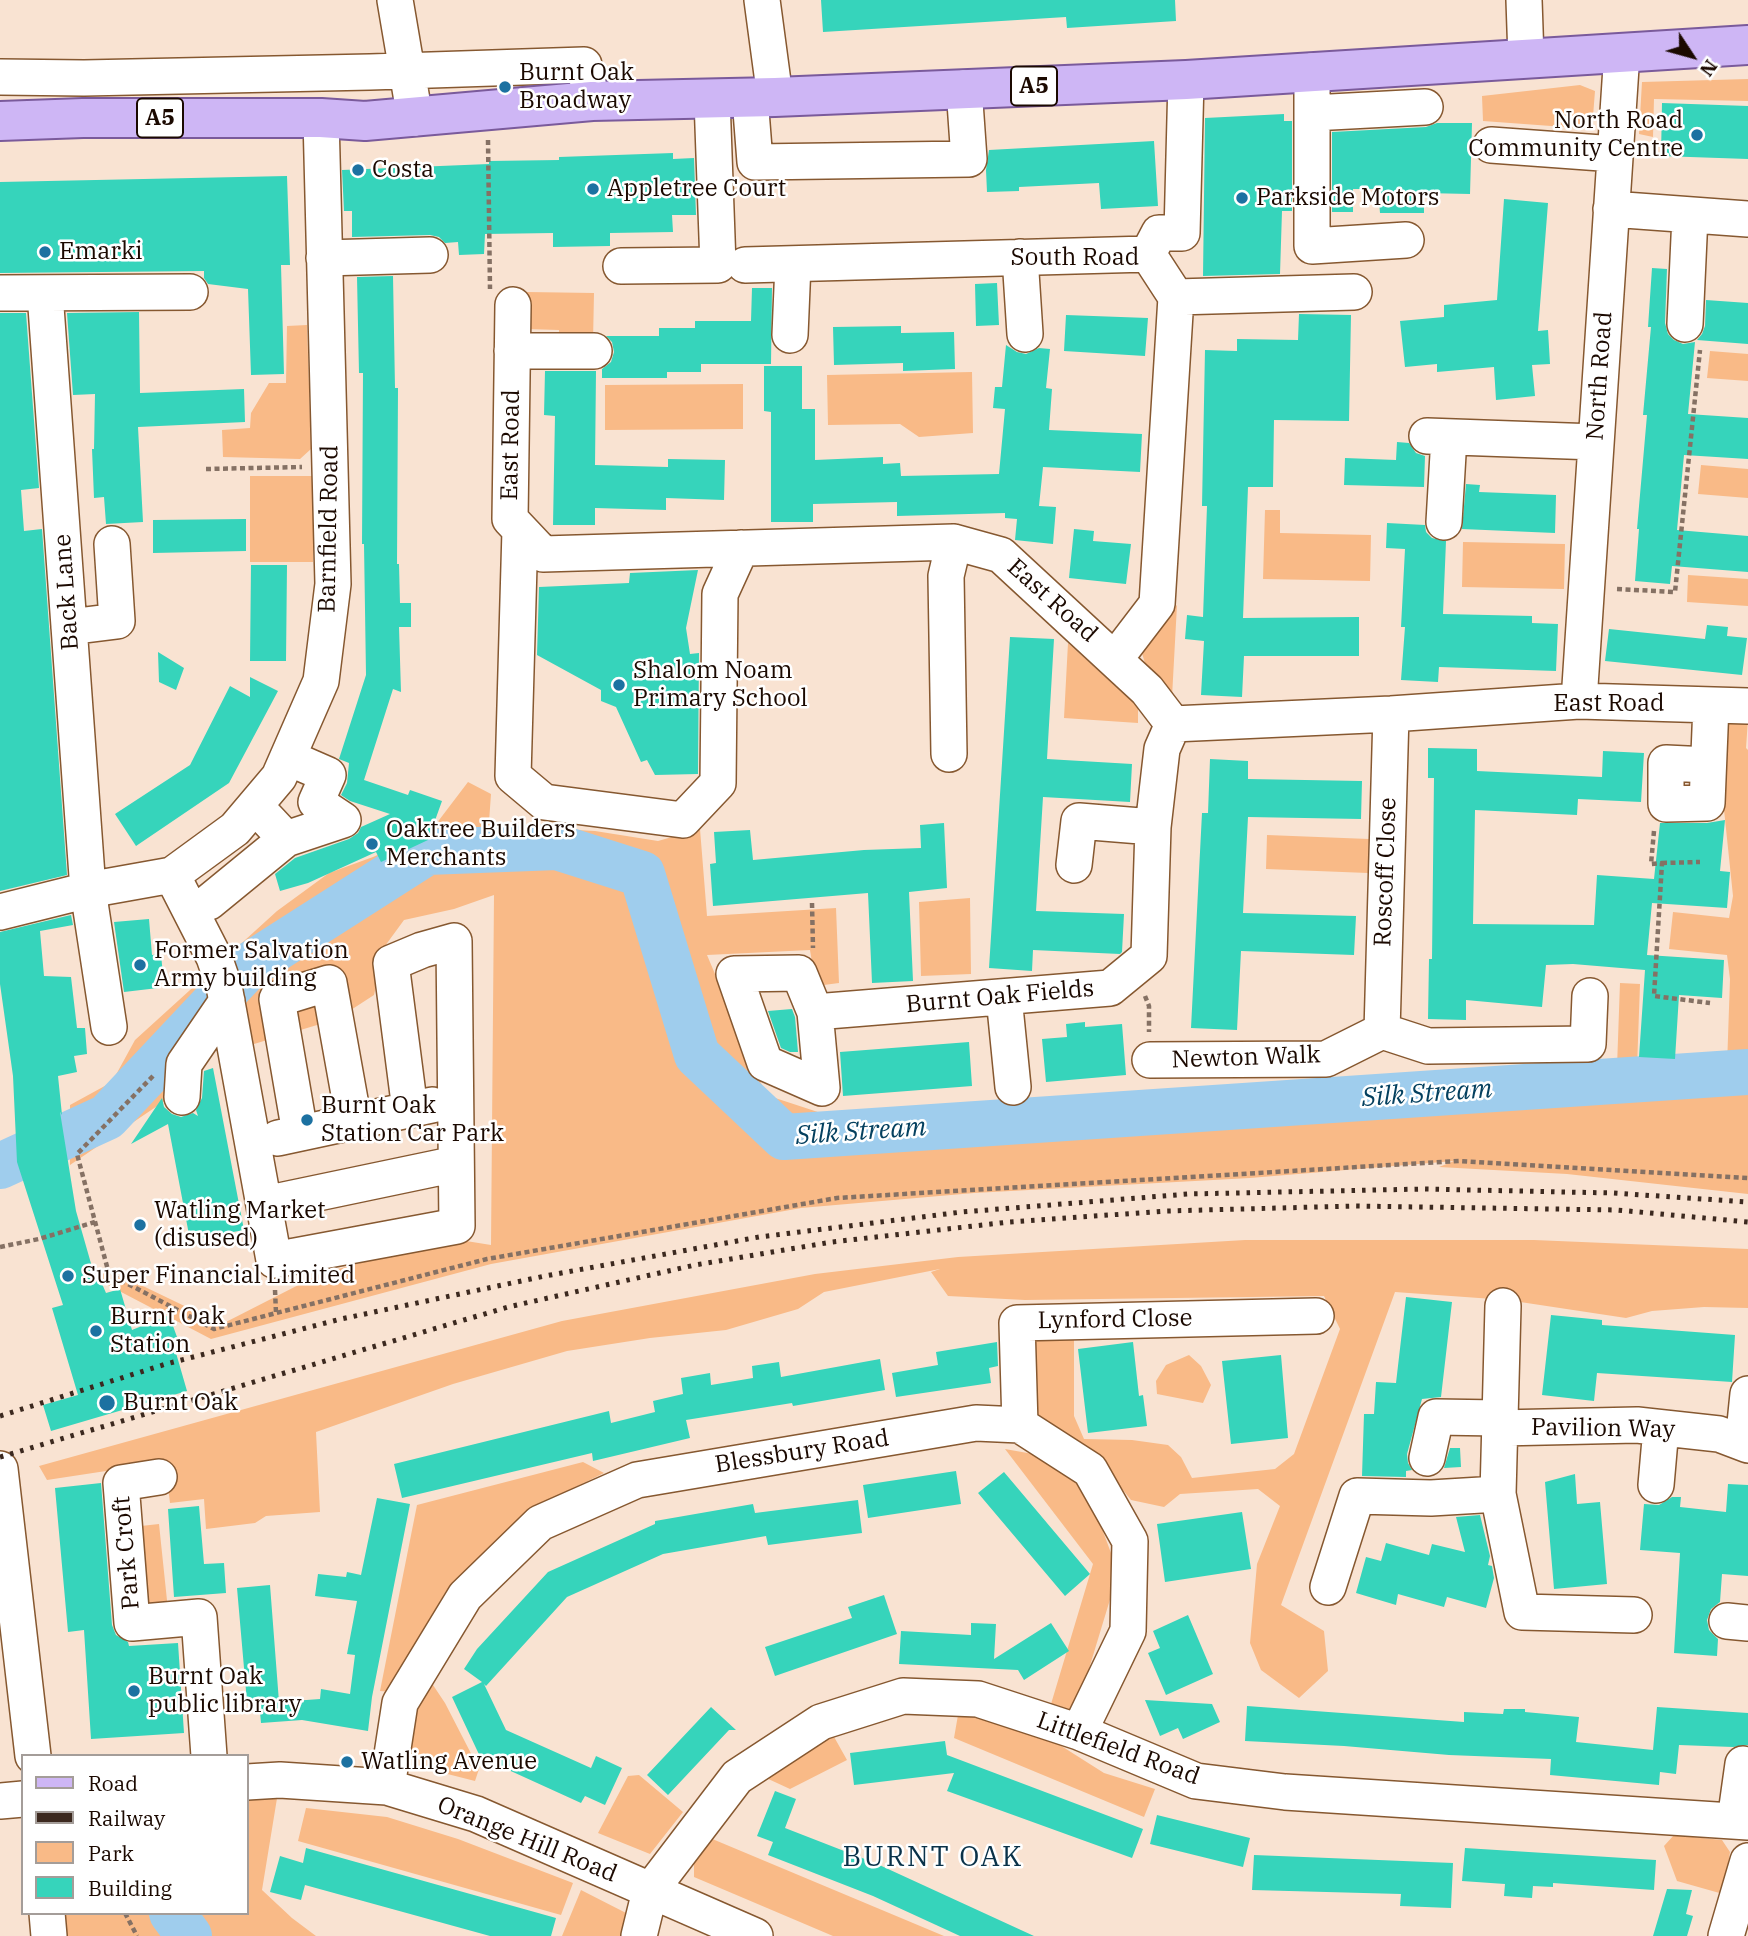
<!DOCTYPE html>
<html>
<head>
<meta charset="utf-8">
<style>
	body { margin:0 }
	#map { position:relative; width:1748px; height:1936px; overflow:hidden; background:#f9e3d2; font-family:"IBM Plex Serif",serif }
	canvas { display:block }
	.legend { position:absolute; left:21px; top:1754px; width:228px; height:161px; box-sizing:border-box; background:#fff; border:2px solid #a49d99; margin:0; padding:9px 12px; list-style:none; font-size:21px; color:#1b0900 }
	.legend li { display:flex; align-items:center; gap:14px; height:35px }
	.legend b { width:35px; border:2px solid #a49d99 }
	.north { position:absolute; left:1657px; top:21px; width:70px; height:70px; -webkit-text-stroke:5px #fff; paint-order:stroke; rotate:126deg; font-size:19px; font-weight:700; line-height:28px; text-align:center; color:#1b0900 }
	.north::after { content:''; display:block; margin:auto; width:24px; height:32px; background:#1b0900; clip-path:polygon(50% 0,100% 100%,50% 72%,0 100%) }
</style>
</head>
<body>
<div id="map">
<canvas width="1748" height="1936"></canvas>
<ul class="legend">
<li><b style="height:9px;background:#ceb6f5"></b>Road</li>
<li><b style="height:9px;background:#3c291f"></b>Railway</li>
<li><b style="height:19px;background:#f9ba87"></b>Park</li>
<li><b style="height:19px;background:#36d4bb"></b>Building</li>
</ul>
<div class="north">N</div>
</div>
<script>
const ctx = document.querySelector('canvas').getContext('2d');
ctx.lineJoin = 'round';
function fillPath(path, color) {
  ctx.fillStyle = color;
  ctx.fill(path, 'evenodd');
}
function shape(rows) {
  const path = new Path2D();
  for (const r of rows) {
    path.moveTo(r[0], r[1]);
    for (let i = 2; i < r.length; i += 2) path.lineTo(r[i], r[i + 1]);
  }
  return path;
}
function stroke(path, color, width, dash) {
  ctx.strokeStyle = color;
  ctx.lineWidth = width;
  ctx.lineCap = dash ? 'butt' : 'round';
  ctx.setLineDash(dash || []);
  ctx.stroke(path);
}
function label(font, color, halo, rows, align = 'center') {
  ctx.font = font + ' "IBM Plex Serif",serif';
  ctx.lineWidth = 5;
  ctx.setLineDash([]);
  ctx.textBaseline = 'middle';
  ctx.strokeStyle = halo;
  ctx.fillStyle = color;
  for (const [text, x, y, turn = 0] of rows) {
    ctx.save();
    ctx.translate(x, y);
    ctx.rotate((+turn || 0) * Math.PI / 180);
    ctx.textAlign = isNaN(turn) ? turn : align;
    if (halo) ctx.strokeText(text, 0, 0);
    ctx.fillText(text, 0, 0);
    ctx.restore();
  }
}
fillPath(shape([
	[1748,79,1748,101,1654,99,1653,137,1639,134,1642,82],
	[1580,85,1595,91,1592,129,1483,121,1482,96],
	[527,292,594,293,593,342,559,341,559,330,526,329],
	[307,325,311,449,300,459,223,457,222,430,250,428,251,413,269,383,286,383,287,326],
	[1710,351,1748,354,1748,381,1707,378],
	[972,372,973,433,919,437,900,424,828,425,827,375],
	[743,384,743,429,605,430,605,385],
	[1701,465,1748,469,1748,498,1698,494],
	[250,476,314,476,313,562,250,562],
	[1265,510,1280,510,1280,533,1371,535,1370,581,1263,579],
	[1463,542,1565,544,1564,589,1462,587],
	[1688,575,1748,579,1748,606,1687,602],
	[1177,605,1172,697,1149,677,1142,653,1148,634],
	[1068,643,1138,707,1138,723,1064,718],
	[1734,718,1748,719,1746,748,1748,750,1748,1194,1567,1174,1439,1167,1454,1161,1250,1178,974,1193,801,1208,491,1264,211,1339,102,1282,101,1271,145,1287,222,1324,320,1274,393,1254,460,1240,491,1245,494,895,454,909,404,920,385,946,374,995,337,1019,254,1044,204,1053,172,1096,70,1165,70,1105,112,1082,135,1040,277,911,329,873,373,857,430,832,468,782,491,794,489,822,503,826,595,831,658,841,700,829,707,916,836,908,839,983,816,986,810,950,707,955,766,1095,824,1114,1727,1066,1730,979,1727,955,1669,949,1673,912,1729,918,1733,896,1723,800,1722,729],
	[1267,835,1369,839,1368,873,1266,869],
	[970,898,971,974,921,976,919,902],
	[1620,983,1640,984,1637,1068,1617,1067],
	[1245,1240,1534,1240,1748,1249,1748,1308,1704,1307,1652,1311,1626,1318,1507,1300,1395,1292,1281,1605,1324,1631,1328,1671,1299,1698,1261,1670,1250,1643,1257,1564,1280,1506,1258,1489,1180,1494,1164,1507,1131,1500,1098,1459,1031,1421,1028,1331,1074,1332,1074,1416,1084,1439,1132,1440,1168,1445,1181,1457,1192,1478,1275,1469,1294,1454,1340,1329,1324,1296,1025,1300,948,1296,931,1272,940,1269,824,1292,798,1309,726,1330,650,1338,567,1351,453,1384,316,1432,320,1512,266,1516,255,1523,206,1529,204,1499,170,1503,165,1462,47,1480,39,1466,562,1321,815,1274,958,1257],
	[1189,1355,1201,1366,1211,1385,1203,1403,1157,1394,1156,1381,1166,1365],
	[1005,1449,1033,1454,1063,1468,1088,1491,1111,1553,1115,1583,1078,1705,1064,1711,1051,1704,1093,1564],
	[583,1462,604,1473,529,1510,446,1591,411,1651,392,1692,380,1691,417,1505],
	[159,1524,168,1610,141,1612,132,1527],
	[431,1682,445,1703,479,1769,475,1781,416,1766,407,1752,407,1732],
	[958,1715,1009,1723,1044,1735,1104,1773,1155,1789,1144,1817,954,1738],
	[833,1735,847,1760,790,1789,764,1777],
	[639,1775,683,1812,650,1854,598,1833,628,1776],
	[247,1780,280,1780,262,1890,292,1918,316,1936,47,1936,45,1913,247,1913],
	[306,1808,387,1817,458,1839,573,1883,561,1915,298,1841],
	[1674,1835,1722,1840,1730,1852,1723,1894,1677,1881,1664,1846],
	[710,1838,944,1936,833,1936,694,1877,694,1863],
	[581,1890,628,1914,623,1936,562,1936]
]), '#f9ba87');
stroke(shape([
	[0,1166,107,1117,250,965,427,852,557,847,642,874,697,1055,784,1137,1748,1072],
	[172,1913,189,1936]
]), '#9fcded', 46);
fillPath(shape([
	[821,0,1175,0,1176,21,1067,28,1066,17,823,32],
	[1662,103,1748,106,1748,159,1661,156],
	[1284,114,1284,121,1292,121,1292,211,1282,211,1280,274,1203,276,1205,118],
	[1437,123,1472,123,1470,194,1424,193,1424,213,1380,213,1378,189,1353,189,1353,212,1332,212,1332,132,1426,127],
	[1154,141,1158,206,1101,209,1099,183,1019,187,1019,191,987,192,986,170,989,150],
	[673,153,673,159,694,158,696,215,672,215,673,232,610,233,610,246,553,247,553,233,485,234,484,254,459,255,458,242,445,243,439,237,430,235,352,237,352,211,344,211,342,170,489,164,489,161,559,160,559,157],
	[287,176,290,265,281,265,284,374,251,375,248,289,208,284,204,278,204,271,0,273,0,182],
	[1504,199,1548,203,1538,331,1548,330,1550,364,1532,365,1535,396,1496,400,1494,367,1437,372,1437,364,1405,367,1400,321,1444,317,1444,305,1497,300],
	[1652,268,1667,269,1665,323,1668,334,1674,340,1683,344,1695,342,1688,414,1748,418,1748,459,1684,455,1677,530,1748,536,1748,572,1672,566,1670,584,1635,581,1639,529,1637,529,1647,415,1643,415,1651,327,1648,327],
	[393,276,395,388,398,388,397,564,399,564,400,603,411,603,411,627,399,627,401,692,393,689,364,780,408,795,410,790,442,801,428,840,381,862,376,852,308,883,280,891,275,874,295,858,349,839,358,833,361,827,390,814,350,801,341,795,347,783,349,763,339,759,366,675,364,544,362,544,363,373,359,373,357,277],
	[997,283,999,325,976,326,975,284],
	[752,288,772,288,771,364,701,364,701,372,667,372,667,378,602,378,602,369,611,362,614,352,612,342,606,336,659,336,659,328,695,328,695,321,751,321],
	[1706,300,1748,303,1748,344,1697,340,1702,334,1705,326],
	[139,312,140,393,244,389,245,422,138,427,143,522,106,524,104,497,94,498,92,449,94,449,95,394,73,395,67,313],
	[0,313,26,313,39,488,21,490,24,531,42,529,67,875,0,891],
	[1299,314,1351,315,1349,421,1274,420,1273,487,1248,487,1243,618,1359,617,1359,656,1244,656,1242,697,1201,695,1204,641,1185,639,1187,615,1203,617,1207,506,1202,506,1205,350,1237,351,1237,339,1298,340],
	[1066,315,1148,318,1145,356,1064,351],
	[901,326,901,333,954,332,955,369,903,371,903,363,834,365,833,327],
	[1006,345,1017,352,1026,354,1039,348,1050,349,1046,388,1052,389,1049,430,1142,434,1140,472,1043,467,1039,506,1056,507,1053,544,1015,540,1017,519,1005,518,1005,513,897,516,897,502,813,504,813,522,771,522,771,412,764,411,764,366,802,366,802,409,815,409,815,460,883,457,883,464,900,463,901,476,999,474,1005,409,993,408,995,387,1002,387],
	[545,371,596,371,595,465,668,467,668,459,725,460,724,500,666,498,666,510,595,508,595,525,553,525,555,416,544,415],
	[1397,442,1409,443,1416,453,1425,456,1424,487,1344,485,1345,458,1396,460],
	[1466,484,1480,485,1479,492,1556,495,1555,533,1462,529],
	[246,519,246,551,153,553,153,520],
	[1387,523,1425,525,1426,532,1432,538,1446,541,1443,614,1532,616,1532,623,1558,624,1556,671,1439,667,1438,682,1401,680,1405,627,1401,627,1405,549,1386,548],
	[1074,529,1094,531,1093,541,1131,544,1126,584,1069,578],
	[251,565,287,565,286,661,250,661],
	[698,570,686,628,690,654,699,653,698,774,655,775,647,760,641,762,616,707,601,701,601,690,537,655,539,587,629,583,630,573],
	[1707,625,1728,627,1727,636,1747,638,1742,675,1605,661,1609,629,1705,639],
	[1010,637,1054,639,1047,759,1132,764,1130,802,1043,797,1036,911,1124,914,1122,952,1120,954,1033,950,1032,971,989,968],
	[158,652,184,668,176,690,159,682],
	[250,677,278,691,229,783,136,846,115,814,190,765,230,686,250,697],
	[1428,748,1477,749,1477,771,1602,777,1603,751,1644,753,1641,802,1578,799,1577,815,1475,810,1473,924,1594,925,1597,875,1654,879,1660,823,1707,823,1725,820,1720,871,1730,872,1727,908,1652,903,1647,955,1724,960,1722,998,1679,995,1675,1059,1639,1057,1645,970,1573,964,1546,965,1542,1007,1466,1000,1466,1020,1428,1019,1429,959,1432,959,1434,778,1428,778],
	[1210,759,1248,761,1248,779,1362,781,1361,819,1248,817,1243,913,1356,916,1354,955,1241,951,1237,1030,1191,1028,1202,813,1208,813],
	[944,823,947,888,909,892,913,981,872,983,868,893,713,906,710,864,716,863,714,832,750,830,753,860,864,850,921,848,920,825],
	[71,915,73,925,40,931,44,976,71,977,77,1028,85,1028,87,1054,74,1056,77,1072,58,1076,62,1115,60,1112,76,1211,96,1281,100,1279,106,1293,120,1289,132,1330,169,1315,177,1337,172,1339,187,1391,51,1431,43,1405,78,1395,52,1308,63,1305,17,1162,13,1076,0,984,0,932],
	[149,919,152,955,161,954,163,975,157,976,158,988,124,992,114,922],
	[792,1009,795,1017,798,1052,790,1052,781,1048,768,1011],
	[1085,1022,1085,1027,1122,1024,1126,1075,1046,1082,1042,1039,1067,1037,1066,1024],
	[969,1042,972,1086,843,1096,840,1052],
	[213,1068,244,1230,190,1240,168,1124,131,1144,162,1098,164,1107,172,1114,181,1117,193,1113,198,1116,196,1110,202,1098,204,1071],
	[1406,1297,1452,1302,1441,1397,1422,1399,1407,1454,1408,1463,1412,1470,1406,1471,1406,1477,1362,1476,1364,1414,1374,1414,1376,1382,1396,1383],
	[1551,1315,1602,1320,1602,1325,1735,1335,1732,1382,1597,1373,1594,1401,1542,1395],
	[997,1342,998,1366,989,1368,991,1383,896,1397,892,1373,938,1365,936,1352],
	[1133,1342,1139,1396,1143,1395,1147,1426,1088,1433,1078,1349],
	[1281,1355,1288,1438,1231,1444,1222,1361],
	[880,1359,885,1390,793,1406,792,1403,686,1420,690,1438,593,1461,592,1453,402,1498,394,1464,609,1411,611,1423,655,1412,653,1401,683,1394,681,1378,710,1373,711,1385,753,1378,752,1366,779,1362,781,1377],
	[1450,1448,1460,1448,1461,1467,1444,1468],
	[956,1471,961,1504,868,1518,863,1485],
	[1004,1472,1090,1574,1065,1596,978,1493],
	[1575,1474,1577,1504,1600,1502,1607,1584,1554,1589,1545,1482],
	[101,1483,112,1625,116,1635,128,1642,129,1646,178,1643,184,1733,91,1739,84,1630,68,1632,55,1488],
	[1728,1484,1748,1485,1748,1576,1722,1574,1720,1602,1711,1609,1707,1620,1709,1630,1718,1639,1717,1656,1674,1653,1680,1553,1640,1550,1644,1504,1659,1505,1672,1497,1681,1497,1680,1507,1726,1512],
	[377,1498,410,1504,372,1697,368,1731,302,1720,261,1723,259,1701,247,1702,237,1588,270,1585,279,1702,320,1699,321,1689,350,1694,355,1655,347,1654,357,1601,315,1596,318,1574,346,1577,347,1572,361,1575],
	[858,1500,862,1533,768,1545,766,1536,663,1554,567,1597,486,1686,484,1684,506,1730,591,1768,596,1756,622,1768,605,1805,585,1796,581,1803,491,1762,484,1765,452,1697,482,1682,464,1669,477,1649,548,1572,655,1524,655,1521,753,1504,755,1513],
	[199,1506,204,1564,224,1563,226,1593,174,1597,168,1509],
	[1242,1512,1251,1569,1165,1582,1157,1524],
	[1480,1515,1490,1556,1488,1565,1492,1566,1494,1578,1486,1608,1447,1597,1444,1607,1398,1594,1396,1605,1356,1593,1366,1557,1381,1561,1386,1543,1429,1555,1432,1544,1465,1552,1456,1517],
	[884,1595,897,1634,775,1676,765,1647,852,1618,848,1607],
	[1188,1615,1213,1674,1166,1695,1148,1653,1160,1648,1153,1631],
	[971,1623,996,1624,994,1659,1051,1623,1069,1651,1024,1680,1018,1670,899,1664,901,1631,971,1635],
	[1145,1700,1212,1704,1220,1722,1183,1739,1178,1728,1160,1736],
	[1247,1706,1464,1722,1464,1712,1503,1714,1504,1709,1525,1709,1525,1712,1579,1717,1576,1742,1653,1750,1657,1707,1748,1713,1748,1745,1733,1747,1679,1745,1676,1774,1660,1772,1659,1785,1550,1775,1551,1759,1449,1755,1344,1746,1245,1741],
	[711,1707,736,1730,729,1730,668,1795,647,1775],
	[945,1741,947,1755,1143,1829,1132,1858,947,1791,954,1773,854,1785,850,1753],
	[775,1791,796,1799,785,1828,875,1863,1034,1936,960,1936,873,1896,768,1855,773,1842,757,1836],
	[1157,1815,1250,1838,1243,1867,1150,1844],
	[306,1848,556,1918,551,1936,490,1936,305,1885,301,1900,270,1892,280,1856,303,1863],
	[1465,1848,1656,1860,1654,1890,1553,1883,1553,1887,1533,1886,1532,1898,1504,1896,1505,1884,1462,1881],
	[1254,1855,1453,1863,1451,1908,1400,1906,1401,1894,1252,1890],
	[1667,1889,1692,1890,1686,1914,1693,1916,1687,1936,1653,1936]
]), '#36d4bb');
const minor = shape([
	[395,0,415,118],
	[762,0,775,97],
	[1524,0,1526,58],
	[1312,71,1312,246,1406,240],
	[0,77,84,78,370,72,584,65,592,101],
	[750,98,755,162,969,159,964,88],
	[1312,113,1425,107],
	[1491,145,1615,154],
	[1611,209,1748,219],
	[1148,254,1159,233,1182,233,1186,80],
	[1020,257,1025,334],
	[324,258,430,255],
	[745,265,1148,254,1176,297,1157,604,1115,659],
	[621,266,718,265,712,99],
	[0,293,190,292],
	[45,293,88,890,109,1027],
	[1176,297,1354,292],
	[513,305,510,519,543,554,954,542,1001,555,1147,690,1173,724,1391,714,1579,701,1748,706],
	[1685,324,1690,216],
	[790,335,793,264],
	[512,351,594,351],
	[1427,436,1596,442],
	[1444,522,1449,437],
	[520,530,513,776,544,802,683,820,718,783,720,594,741,548],
	[69,627,117,621,112,544],
	[1579,701,1622,52],
	[949,754,946,576,954,542],
	[1708,765,1666,763,1666,804,1707,803,1711,705],
	[255,806,286,839,343,820,316,802,328,775,289,758],
	[1074,865,1079,821,1153,827],
	[172,875,214,957,224,986,274,1260,457,1226,454,941,422,950,391,963,410,1110],
	[209,902,286,839],
	[0,912,88,890,172,875,235,829,279,777,321,681,333,584,321,118],
	[1004,997,1013,1087],
	[815,1012,799,973,734,974,765,1063,822,1088,815,1012,1110,988,1149,956,1153,827,1162,749,1173,724],
	[1382,1031,1391,714],
	[1150,1060,1326,1059,1382,1031,1428,1046,1588,1044,1590,996],
	[182,1097,184,1064,227,1001],
	[300,1133,277,999,329,983,354,1122],
	[278,1138,432,1105],
	[265,1204,456,1164],
	[1503,1306,1498,1494,1522,1612,1634,1615],
	[1020,1425,1017,1323,1316,1316],
	[1499,1428,1637,1425,1719,1434,1748,1445],
	[1743,1443,1748,1394],
	[1427,1458,1436,1417,1499,1418],
	[0,1469,33,1756],
	[159,1477,121,1483,132,1623,199,1617,209,1756],
	[1656,1485,1661,1428],
	[1328,1587,1357,1496,1431,1498,1498,1494],
	[1727,1621,1748,1623],
	[247,1782,280,1780,387,1787,476,1814,755,1936],
	[387,1787,400,1703,465,1596,540,1523,637,1480,976,1423,1020,1425,1090,1470,1130,1541,1128,1631,1079,1732],
	[0,1801,23,1799],
	[1735,1821,1743,1764],
	[47,1913,49,1936],
	[639,1936,650,1891,737,1777,821,1722,903,1696,978,1699,1079,1732,1196,1781,1285,1792,1748,1822],
	[1726,1936,1748,1861]
]);
const major = shape([
	[0,121,83,118,321,118,365,121,592,101,775,97,1186,80,1748,45]
]);
stroke(minor, '#865830', 38);
stroke(major, '#7a5a9b', 42);
stroke(shape([
	[488,140,490,289],
	[206,469,302,467],
	[1617,589,1675,592,1700,350],
	[1654,831,1651,864,1662,863,1654,996,1710,1003],
	[1662,863,1700,862],
	[812,903,813,948],
	[1145,996,1149,1006,1149,1032],
	[153,1076,77,1154,109,1274,214,1329,487,1259,837,1198,1459,1161,1748,1178],
	[0,1247,39,1239,95,1222],
	[275,1290,276,1313],
	[125,1913,137,1936]
]), '#857164', 4.5, [5, 3.5]);
stroke(minor, '#fff', 35);
stroke(major, '#ceb6f5', 38);
stroke(shape([
	[0,1416,166,1364,341,1319,545,1276,759,1237,962,1212,1188,1194,1424,1189,1613,1193,1748,1202],
	[0,1457,508,1307,695,1265,832,1242,1009,1222,1167,1211,1354,1206,1617,1210,1748,1222]
]), '#3c291f', 5, [3.5, 7]);
for (const [x, y, r, color] of [
	[505,87,7,"#1c71a1"],
	[1697,135,7,"#1c71a1"],
	[358,170,7,"#1c71a1"],
	[593,189,7,"#1c71a1"],
	[1242,198,7,"#1c71a1"],
	[45,252,7,"#1c71a1"],
	[619,685,7,"#1c71a1"],
	[372,844,7,"#1c71a1"],
	[140,965,7,"#1c71a1"],
	[307,1120,7,"#1c71a1"],
	[140,1225,7,"#1c71a1"],
	[68,1276,7,"#1c71a1"],
	[96,1331,7,"#1c71a1"],
	[107,1403,9,"#1c71a1"],
	[134,1691,7,"#1c71a1"],
	[347,1762,7,"#1c71a1"]
]) {
  const dot = new Path2D();
  dot.arc(x, y, r, 0, 2 * Math.PI);
  ctx.fillStyle = color;
  ctx.fill(dot);
  stroke(dot, '#fff', 2.5);
}
for (const [x, y, w] of [
	[1034,86,46],
	[160,118,46]
]) {
  const box = new Path2D();
  box.roundRect(x - w / 2, y - 19.5, w, 39, 5);
  ctx.fillStyle = '#fff';
  ctx.fill(box);
  stroke(box, '#1b0900', 2);
}
label('bold 23px', '#1b0900', null, [
	["A5",1034,86],
	["A5",160,118]
]);
label('24px', '#1b0900', '#fff', [
	["Burnt Oak",519,73],
	["Broadway",519,101],
	["North Road",1683,121,"right"],
	["Community Centre",1683,149,"right"],
	["Costa",372,170],
	["Appletree Court",607,189],
	["Parkside Motors",1256,198],
	["Emarki",59,252],
	["Shalom Noam",633,671],
	["Primary School",633,699],
	["Oaktree Builders",386,830],
	["Merchants",386,858],
	["Former Salvation",154,951],
	["Army building",154,979],
	["Burnt Oak",321,1106],
	["Station Car Park",321,1134],
	["Watling Market",154,1211],
	["(disused)",154,1239],
	["Super Financial Limited",82,1276],
	["Burnt Oak",110,1317],
	["Station",110,1345],
	["Burnt Oak",123,1403],
	["Burnt Oak",148,1677],
	["public library",148,1705],
	["Watling Avenue",361,1762]
], 'left');
label('24px', '#1b0900', '#fff', [
	["South Road",1075,258],
	["North Road",1600,376,-86],
	["East Road",511,445,-89],
	["Barnfield Road",329,529,-89],
	["Back Lane",67,592,-94],
	["East Road",1052,601,42],
	["East Road",1609,704],
	["Roscoff Close",1386,872,-88],
	["Burnt Oak Fields",1000,997,-5],
	["Newton Walk",1246,1058,-2],
	["Lynford Close",1115,1320,-1],
	["Pavilion Way",1603,1429,1],
	["Blessbury Road",802,1452,-9],
	["Park Croft",127,1553,-95],
	["Littlefield Road",1118,1749,20],
	["Orange Hill Road",527,1840,22]
]);
label('italic 26px', '#04405f', '#fff', [
	["Silk Stream",1427,1094,-4],
	["Silk Stream",861,1132,-4]
]);
ctx.letterSpacing = '2px';
label('28px', '#0a3249', '#fff', [
	["BURNT OAK",933,1858]
]);
ctx.letterSpacing = '0px';
</script>
</body>
</html>
